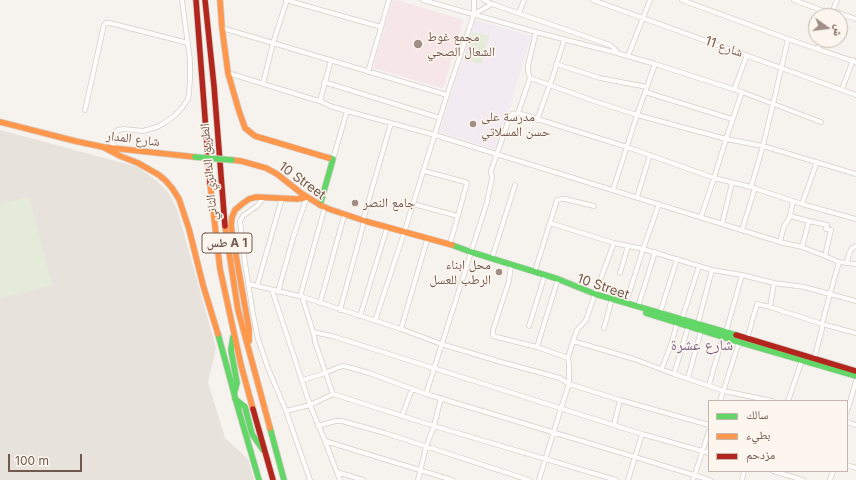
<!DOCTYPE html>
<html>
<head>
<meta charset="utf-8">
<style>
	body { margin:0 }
	#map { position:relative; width:856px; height:480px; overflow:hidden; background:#f6f2ed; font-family:Inter,"Noto Naskh Arabic",sans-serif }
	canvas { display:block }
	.legend { position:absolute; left:708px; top:400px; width:140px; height:72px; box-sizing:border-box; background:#fdf6ee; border:1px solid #c5b7ae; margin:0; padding:5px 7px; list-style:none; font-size:12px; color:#71594f }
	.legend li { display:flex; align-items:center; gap:8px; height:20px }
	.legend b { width:20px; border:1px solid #c5b7ae }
	.north { position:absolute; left:808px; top:8px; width:40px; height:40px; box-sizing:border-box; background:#fdf6ee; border:1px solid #c5b7ae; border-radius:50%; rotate:104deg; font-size:11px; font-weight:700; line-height:16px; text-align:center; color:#71594f }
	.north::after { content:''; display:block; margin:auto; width:14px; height:18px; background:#a08f86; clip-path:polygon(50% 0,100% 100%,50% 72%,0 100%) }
	.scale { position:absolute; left:8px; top:454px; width:74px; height:18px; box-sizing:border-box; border:2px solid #71594f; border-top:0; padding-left:5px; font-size:12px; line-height:14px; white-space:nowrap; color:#71594f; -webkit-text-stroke:3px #fdf6ee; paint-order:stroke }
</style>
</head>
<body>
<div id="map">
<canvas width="856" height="480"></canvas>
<ul class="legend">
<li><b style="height:5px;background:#63d668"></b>سالك</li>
<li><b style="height:5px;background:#ff974d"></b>بطيء</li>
<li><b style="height:5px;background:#b3261e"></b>مزدحم</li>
</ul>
<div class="north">ش</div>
<div class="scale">100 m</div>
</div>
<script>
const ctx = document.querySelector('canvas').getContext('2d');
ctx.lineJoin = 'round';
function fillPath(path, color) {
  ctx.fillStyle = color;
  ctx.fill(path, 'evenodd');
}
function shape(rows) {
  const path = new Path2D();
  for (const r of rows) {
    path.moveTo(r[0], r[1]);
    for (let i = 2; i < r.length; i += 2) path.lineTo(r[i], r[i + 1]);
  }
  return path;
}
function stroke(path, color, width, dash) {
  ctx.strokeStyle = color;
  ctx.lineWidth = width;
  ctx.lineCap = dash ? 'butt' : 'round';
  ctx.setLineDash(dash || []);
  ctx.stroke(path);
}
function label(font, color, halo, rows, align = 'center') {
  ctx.font = font + ' Inter,"Noto Naskh Arabic",sans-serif';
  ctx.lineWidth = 3;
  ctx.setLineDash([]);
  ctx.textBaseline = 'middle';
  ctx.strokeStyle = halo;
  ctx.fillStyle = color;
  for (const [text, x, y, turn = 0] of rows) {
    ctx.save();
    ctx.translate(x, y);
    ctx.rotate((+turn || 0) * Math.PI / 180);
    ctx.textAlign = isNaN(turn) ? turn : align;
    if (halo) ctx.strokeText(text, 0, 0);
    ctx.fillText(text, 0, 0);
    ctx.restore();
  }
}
fillPath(shape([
	[0,130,138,167,158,182,168,192,177,209,216,348,208,382,225,438,248,459,254,480,0,480]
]), '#e8e2dd');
fillPath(shape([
	[475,20,531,36,497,150,439,132]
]), '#f2ebf2');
fillPath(shape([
	[393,0,396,0,463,20,443,88,373,68]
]), '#f6e6e7');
fillPath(shape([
	[472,32,489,36,481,64,465,60],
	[29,197,52,285,0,298,0,204]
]), '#e5ebd9');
const street = shape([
	[286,0,381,27],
	[423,0,536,32,617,53,655,64,742,92,821,122],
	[484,0,492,4,610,45,614,48,617,53],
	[593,0,856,95],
	[682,0,788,39,856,62],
	[794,0,832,14],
	[833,11,856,19],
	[519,13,524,0],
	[832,13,837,0],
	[474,14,492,4],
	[222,28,273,43,447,95],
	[818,48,822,40],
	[628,56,650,0],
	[556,64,600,78,647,87],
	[368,72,389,0],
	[228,73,309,98,320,101,330,106,347,111,435,135,722,224,780,242,802,247,825,256,839,262,856,264],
	[530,78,594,101,637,115,726,139,763,146,856,174],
	[324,82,440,118],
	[263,84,273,43,287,0],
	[842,89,853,60],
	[734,90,747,55],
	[645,92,732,119],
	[320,101,331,60],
	[85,110,104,25,106,23,110,23,188,43],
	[518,113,530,78,528,72,528,65,536,32],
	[537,120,553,76,564,40],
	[116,148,112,143,112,140,113,136,118,130,124,129,143,131,157,127,161,125,174,116,182,108,188,99,189,94,190,79,190,60,182,0],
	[333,159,347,111],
	[424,171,465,182,467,183,450,244],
	[751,187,763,146,773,104,788,39],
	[613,190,637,115,655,64],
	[264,197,258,205,243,216,240,221,243,250,253,314,258,339,268,368,286,411,310,480],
	[637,197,650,155],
	[413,204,458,216],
	[802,204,817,162],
	[324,210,301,293,314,335,315,342,333,394],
	[790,216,809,221,827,225,826,229,831,230,825,256],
	[701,217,714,178,726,139,742,92],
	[363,220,391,123],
	[550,223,614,243,643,249,712,270,742,275,774,283,804,287,856,301],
	[722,224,732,183],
	[742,230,755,188],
	[780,242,784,226,787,222,790,216,793,201],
	[802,247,809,221],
	[492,258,515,185],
	[847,263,849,254,852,248,856,246],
	[511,264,509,281,493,330,493,336,537,347,568,358],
	[535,271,557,200,562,199,565,199,594,206],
	[620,273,628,246],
	[774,283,770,307,822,324,856,333],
	[249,284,303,297,401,329,441,344,501,362,560,378,569,384,620,400,709,425],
	[257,286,282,198],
	[272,290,310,405,325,441,340,480],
	[278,292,293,238,306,199],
	[595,294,614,243],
	[320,303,344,216],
	[626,303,643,249,659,204],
	[638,307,655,252],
	[340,310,364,222],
	[660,313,677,259],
	[360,316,387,228],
	[682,319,699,266],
	[375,321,404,233,447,95,474,14,474,0],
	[698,323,712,270],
	[529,326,544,278],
	[604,328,611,302],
	[401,329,427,240],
	[313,332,332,336,642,434,709,453],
	[726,332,742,275],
	[747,339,757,304,770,307],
	[573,341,634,359,674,374,724,391,772,401],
	[537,347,557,282],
	[814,359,822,329,822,324,830,294,839,262],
	[662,368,671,345,677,323],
	[674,374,689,324],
	[688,378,702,327],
	[303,380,325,373,339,367,343,366,348,367,369,373,426,394,635,457,710,480],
	[709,385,723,336],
	[426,394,487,202,492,178,491,171,508,122,512,114,518,113,627,147,714,178,751,187,802,204,856,219],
	[720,401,739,342],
	[788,401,802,360],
	[286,411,310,405,333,394,434,426,616,480],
	[847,412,856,381],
	[402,416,412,389],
	[847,422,856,425],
	[614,425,620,400],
	[318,426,336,421,342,421,385,433,529,480],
	[325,441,452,480],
	[847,465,856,468],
	[773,471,803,480],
	[337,472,363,480],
	[418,480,426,447,434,426,441,398],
	[539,480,561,408,569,384,569,365,568,358,573,341,577,330,586,320,594,297],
	[628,480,642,434],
	[693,480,709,431],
	[742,480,744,471],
	[830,480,833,471]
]);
const fast = shape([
	[320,205,333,159,329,158],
	[452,245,471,252,558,279,595,294,736,335],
	[646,313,739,342,856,376],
	[218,334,238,408,259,480],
	[233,337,231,350,237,383,234,394],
	[235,399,245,407,252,434,263,450],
	[270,428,284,480]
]);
const slow = shape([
	[220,0,222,28,228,73,239,111,245,128,255,136,329,158],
	[0,122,75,141,103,147,195,157],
	[103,147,120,156,138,163,159,175,166,181,172,188,179,199,189,229,203,285,218,334],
	[232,160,241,161,266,168,277,174,301,193,320,205,329,209,365,221,452,245],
	[210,183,220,269,241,365,253,409],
	[225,226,238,310,270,428],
	[249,341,249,329,232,233,231,225,232,217,235,210,242,204,249,199,256,197,297,199,304,198]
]);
const jam = shape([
	[196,0,210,183],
	[205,0,214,86,225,226],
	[736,335,856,371],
	[253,409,273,480]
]);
stroke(street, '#d5cfcb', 5.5);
stroke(fast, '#d5ceca', 7);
stroke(slow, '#d5ceca', 7);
stroke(jam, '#d5ceca', 7);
stroke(street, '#fefdfc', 4);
stroke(fast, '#63d668', 5.5);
stroke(slow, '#ff974d', 5.5);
stroke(jam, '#b3261e', 5.5);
const fastBridge = shape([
	[195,157,232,160]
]);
stroke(fastBridge, '#d5ceca', 7, []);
stroke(fastBridge, '#63d668', 5.5);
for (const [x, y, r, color] of [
	[418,44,5,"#a08f86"],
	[473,124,4,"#a08f86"],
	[355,203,4,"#a08f86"],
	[499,272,4,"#a08f86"]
]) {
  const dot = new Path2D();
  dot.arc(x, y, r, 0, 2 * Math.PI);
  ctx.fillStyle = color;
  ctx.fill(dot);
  stroke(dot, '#fdf6ee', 1.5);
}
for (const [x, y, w] of [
	[227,243,50]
]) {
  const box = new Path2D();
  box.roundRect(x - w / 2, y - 10, w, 20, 3);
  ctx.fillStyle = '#fdf6ee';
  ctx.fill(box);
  stroke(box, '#71594f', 1);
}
label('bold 12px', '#71594f', null, [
	["طس A 1",227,243]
]);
label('13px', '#71594f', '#fdf6ee', [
	["مجمع غوط",427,37],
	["الشعال الصحي",427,52],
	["مدرسة على",481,117],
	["حسن المسلاتي",481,132],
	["جامع النصر",363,203],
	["محل ابناء",491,265,"right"],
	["الرطب للعسل",491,280,"right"]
], 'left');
label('13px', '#71594f', '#fdf6ee', [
	["شارع 11",724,47,19],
	["شارع المدار",133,139,7],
	["الطريق الدائري الثاني",209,172,-95],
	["10 Street",302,181,36],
	["10 Street",603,287,19]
]);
label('15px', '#7d678c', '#fdf6ee', [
	["شارع عشرة",702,345]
]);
</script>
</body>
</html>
